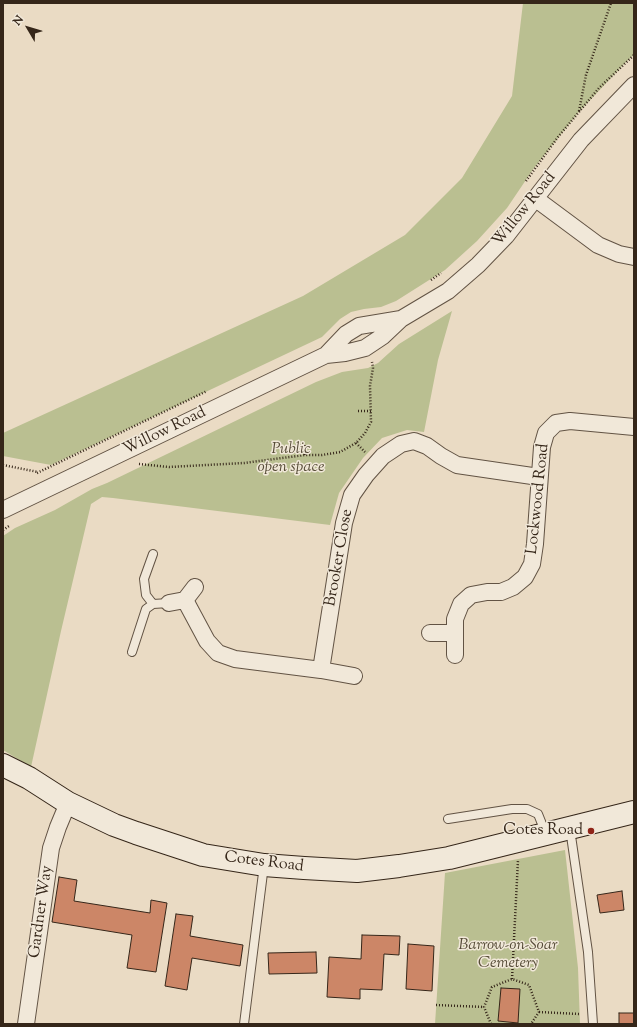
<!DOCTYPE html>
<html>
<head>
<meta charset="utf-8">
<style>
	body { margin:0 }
	#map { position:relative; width:637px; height:1027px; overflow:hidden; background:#eadbc4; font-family:"Sorts Mill Goudy",serif }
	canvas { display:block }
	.frame { position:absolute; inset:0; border:4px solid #352619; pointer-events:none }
	.north { position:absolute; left:8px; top:8px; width:40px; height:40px; -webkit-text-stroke:3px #f1e8d9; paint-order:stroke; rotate:308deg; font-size:11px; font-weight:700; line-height:16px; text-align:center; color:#352619 }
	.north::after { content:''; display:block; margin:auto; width:14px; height:18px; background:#352619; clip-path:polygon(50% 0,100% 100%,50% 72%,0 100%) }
</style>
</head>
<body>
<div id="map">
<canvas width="637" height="1027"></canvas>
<div class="frame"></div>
<div class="north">N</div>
</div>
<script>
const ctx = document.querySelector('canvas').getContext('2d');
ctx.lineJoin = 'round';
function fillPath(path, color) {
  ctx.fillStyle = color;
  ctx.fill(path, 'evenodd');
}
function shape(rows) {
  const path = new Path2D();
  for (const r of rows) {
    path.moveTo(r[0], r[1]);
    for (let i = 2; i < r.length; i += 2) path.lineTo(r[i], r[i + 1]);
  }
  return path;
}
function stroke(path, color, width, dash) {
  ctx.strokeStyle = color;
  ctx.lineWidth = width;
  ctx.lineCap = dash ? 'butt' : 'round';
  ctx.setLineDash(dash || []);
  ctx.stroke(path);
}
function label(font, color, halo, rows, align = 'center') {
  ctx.font = font + ' "Sorts Mill Goudy",serif';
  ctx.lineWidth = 3;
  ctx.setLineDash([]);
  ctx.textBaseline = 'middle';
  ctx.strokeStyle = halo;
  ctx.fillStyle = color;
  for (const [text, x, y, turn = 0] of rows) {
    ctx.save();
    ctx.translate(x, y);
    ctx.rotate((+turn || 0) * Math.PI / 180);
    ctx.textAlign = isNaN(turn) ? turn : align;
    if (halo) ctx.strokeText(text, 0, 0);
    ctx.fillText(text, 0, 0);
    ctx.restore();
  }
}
fillPath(shape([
	[523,3,634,3,634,55,627,61,578,113,534,168,507,208,477,241,445,270,396,301,381,307,364,309,351,312,340,319,322,337,51,465,3,456,3,433,303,296,405,235,462,178,512,96],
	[452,311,438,360,424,432,407,430,382,438,363,458,339,493,330,525,113,498,102,497,91,504,61,631,31,767,3,750,3,536,15,528,55,510,92,489,107,483,316,382,342,372,368,368,378,363,399,344],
	[565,850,578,968,580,1024,435,1024,445,873]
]), '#babf91');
const building = shape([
	[59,877,77,880,74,901,150,913,151,900,167,903,156,972,127,968,132,935,52,922,59,877],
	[622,891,624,910,600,913,597,895,622,891],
	[176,914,193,916,190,936,243,945,240,966,192,958,187,990,165,986,176,914],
	[362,935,400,936,399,955,384,954,382,990,360,989,360,999,327,997,329,957,361,959,362,935],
	[408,944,434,946,432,991,406,989,408,944],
	[316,952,317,973,269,974,268,953,316,952],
	[501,988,520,989,518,1023,498,1021,501,988],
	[619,1013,634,1013,634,1024,619,1024,619,1013]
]);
fillPath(building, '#cc8667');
stroke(building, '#352619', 1);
const lane = shape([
	[153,554,144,579,146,595,153,604],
	[132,652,146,609,153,604,169,603],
	[448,819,512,809,527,809,538,814,546,834],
	[570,829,588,952,593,1024],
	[244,1024,264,865]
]);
const street = shape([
	[536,199,598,245,619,254,634,257],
	[326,355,345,353,365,348,383,336,401,319,448,291,478,265,506,236,581,140,634,85],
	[3,510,326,355,346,334,359,326,401,319],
	[185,600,207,641,218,653,235,659,321,670,354,676],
	[169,603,185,600,195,587],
	[430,633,454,633],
	[455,655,455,619,461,604,471,595,487,592,501,592,513,587,525,577,532,564,535,544,542,447,546,433,556,423,570,421,634,427],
	[321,670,344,523,352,495,366,475,383,456,401,444,414,441,427,446,441,456,457,465,539,477],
	[26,1024,51,848,58,827,68,803]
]);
const secondary = shape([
	[3,765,29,778,68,803,114,825,136,833,203,855,264,865,304,868,357,871,399,866,449,858,634,812]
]);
stroke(lane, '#625344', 10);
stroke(street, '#625344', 18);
stroke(secondary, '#352619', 24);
stroke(shape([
	[579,111,586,75,611,3],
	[526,181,558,137,599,88,634,55],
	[431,280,441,273],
	[358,411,371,411],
	[356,443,365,452],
	[305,455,305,445],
	[139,464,169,467,244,463,305,455,322,455,340,452,356,443,365,433,371,422,370,386,373,368,372,362],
	[3,465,38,472],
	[37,473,207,391],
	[3,530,9,526],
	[512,979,518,860],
	[436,1005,484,1007],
	[539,1012,579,1014],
	[491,1024,484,1007,492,987,512,979,529,985,539,1012,531,1024]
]), '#352619', 2.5, [1, 2]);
stroke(lane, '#f1e8d9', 8);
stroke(street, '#f1e8d9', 16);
stroke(secondary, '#f1e8d9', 22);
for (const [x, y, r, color] of [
	[591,831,4,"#8f2418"]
]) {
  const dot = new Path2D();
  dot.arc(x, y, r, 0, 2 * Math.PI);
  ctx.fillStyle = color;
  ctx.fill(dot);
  stroke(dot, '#f1e8d9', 1.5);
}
label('16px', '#352619', '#f1e8d9', [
	["Willow Road",525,210,-51],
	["Willow Road",165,432,-26],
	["Lockwood Road",539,499,-84],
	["Brooker Close",340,558,-80],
	["Cotes Road",264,863,7],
	["Gardner Way",42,912,-82]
]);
label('italic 16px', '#564c37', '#f1e8d9', [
	["Public",291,450],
	["open space",291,468],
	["Barrow-on-Soar",508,946],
	["Cemetery",508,964]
]);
label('16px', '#352619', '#f1e8d9', [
	["Cotes Road",583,831]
], 'right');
</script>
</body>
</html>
